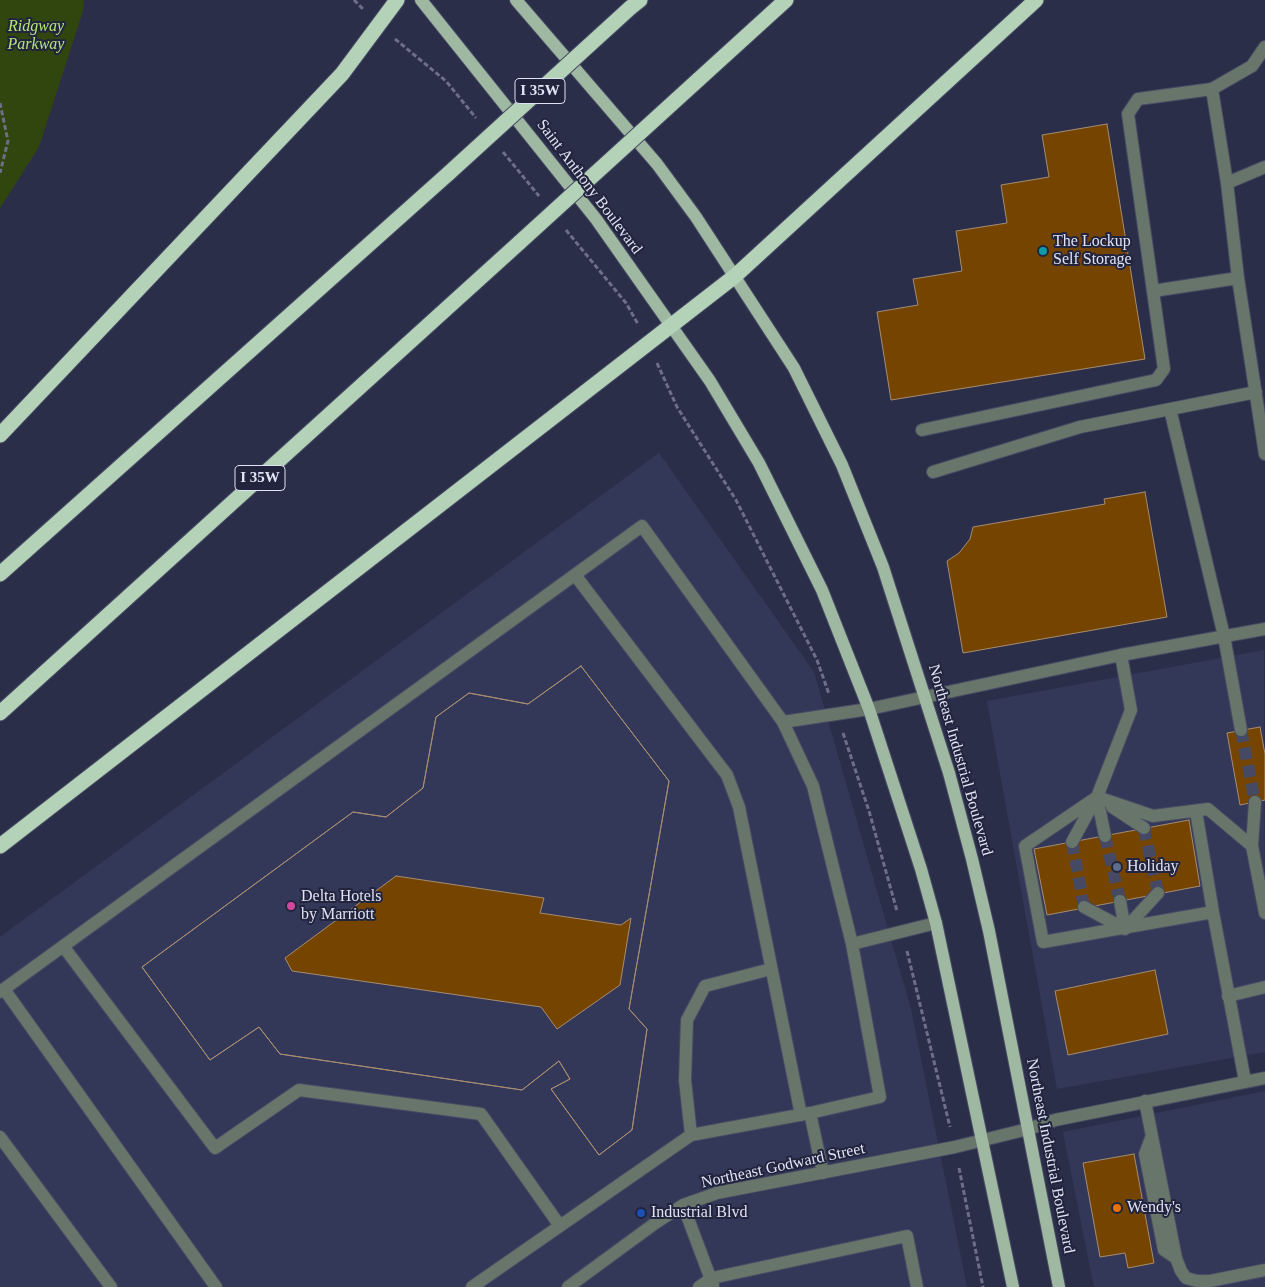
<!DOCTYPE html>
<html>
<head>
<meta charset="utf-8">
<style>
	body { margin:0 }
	canvas { display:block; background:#2b2e49 }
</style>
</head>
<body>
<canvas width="1265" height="1287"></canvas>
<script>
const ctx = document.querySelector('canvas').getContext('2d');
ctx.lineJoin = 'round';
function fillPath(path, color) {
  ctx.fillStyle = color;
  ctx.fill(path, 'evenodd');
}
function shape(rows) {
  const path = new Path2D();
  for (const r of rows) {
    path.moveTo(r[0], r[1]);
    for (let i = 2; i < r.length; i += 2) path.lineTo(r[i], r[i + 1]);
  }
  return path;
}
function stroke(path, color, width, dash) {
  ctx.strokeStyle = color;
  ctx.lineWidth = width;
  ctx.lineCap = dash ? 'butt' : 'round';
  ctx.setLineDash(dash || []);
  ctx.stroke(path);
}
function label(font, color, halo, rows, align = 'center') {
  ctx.font = font + ' "Times New Roman",serif';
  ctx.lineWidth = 4;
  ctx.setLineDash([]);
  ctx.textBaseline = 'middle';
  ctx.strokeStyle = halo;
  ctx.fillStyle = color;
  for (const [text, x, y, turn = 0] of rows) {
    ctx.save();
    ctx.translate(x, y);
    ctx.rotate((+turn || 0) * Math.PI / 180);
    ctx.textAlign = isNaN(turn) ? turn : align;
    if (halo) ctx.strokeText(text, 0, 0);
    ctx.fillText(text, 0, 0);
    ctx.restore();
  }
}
fillPath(shape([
	[659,453,814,672,911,1009,967,1287,0,1287,0,937],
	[1264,650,1265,1052,1057,1089,987,701],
	[1265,1091,1265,1287,1094,1287,1063,1132]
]), '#343858');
fillPath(shape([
	[0,0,84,0,83,11,39,147,0,208]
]), '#30460e');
const building = shape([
	[1107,124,1145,359,891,400,877,312,918,305,913,279,962,271,956,231,1007,223,1001,185,1049,177,1042,135,1107,124],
	[1145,492,1167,617,963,653,947,561,959,553,970,539,973,527,1105,504,1104,499,1145,492],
	[581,666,669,781,629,1009,647,1029,632,1130,599,1155,551,1089,570,1079,559,1061,522,1090,280,1054,259,1027,210,1060,142,967,353,812,386,817,423,788,436,717,469,693,528,704,581,666],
	[396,876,544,898,540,913,621,925,631,918,620,985,557,1029,541,1007,292,971,285,958,396,876],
	[581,666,669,781,629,1009,647,1029,632,1130,599,1155,551,1089,570,1079,559,1061,522,1090,280,1054,259,1027,210,1060,142,967,353,812,386,817,423,788,436,717,469,693,528,704,581,666],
	[1260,727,1265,754,1265,800,1240,805,1227,733,1260,727],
	[1189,820,1200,886,1047,915,1034,849,1189,820],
	[1155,970,1168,1034,1068,1055,1055,991,1155,970],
	[1134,1154,1154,1263,1128,1268,1125,1253,1100,1257,1083,1163,1134,1154]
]);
fillPath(building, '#754500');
stroke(building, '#a68c72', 1);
stroke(shape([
	[1241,730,1255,802],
	[1144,828,1158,893],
	[1105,836,1120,901],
	[1072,842,1084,907]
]), '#464963', 12, [12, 6]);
const minor = shape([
	[1212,89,1227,183],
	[1265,167,1227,183,1238,278,1265,454],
	[1153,291,1238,278],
	[1170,409,1224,636,1241,730],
	[922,430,1156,380,1164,369,1128,114,1138,99,1212,89,1252,66,1265,47],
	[933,472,1080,427,1256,392],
	[575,575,727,775,739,807,801,1115],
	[1121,655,1131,710,1097,797,1153,816,1208,809,1252,846,1265,913],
	[783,722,813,786,852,944,936,923],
	[1112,807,1144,828],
	[1196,811,1213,912],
	[1105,836,1097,797,1025,846,1043,942,1213,912,1245,1081],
	[1072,842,1095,800],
	[1252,846,1255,802],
	[1084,907,1125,929,1120,901],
	[1125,929,1158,893],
	[63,946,215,1148,299,1090,481,1114,560,1226],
	[4,989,216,1287],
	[0,992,642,526,783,722,869,709,1121,655,1265,629],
	[1228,996,1265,987],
	[1145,1101,1176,1258,1181,1271,1186,1278,1197,1281,1210,1281,1265,1270],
	[691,1135,685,1080,687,1020,705,986,771,969],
	[0,1137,111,1287],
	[1151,1138,1145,1154,1164,1250,1176,1258],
	[823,1173,810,1113,880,1097,852,944],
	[683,1205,713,1285],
	[472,1287,691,1135,810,1113],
	[568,1287,654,1224,683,1205,717,1193,955,1147,1028,1129,1055,1120,1265,1078],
	[699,1287,712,1278,907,1236,917,1287]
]);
const major = shape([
	[421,0,596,219,710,381,759,463,822,590,869,709,921,869,936,923,1013,1287],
	[516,0,657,164,696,217,794,368,842,465,883,567,949,773,972,859,989,931,1059,1287]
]);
const highway = shape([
	[630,8,640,0],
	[698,80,786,0],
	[0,435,342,74,397,0],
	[0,574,449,173],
	[0,713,520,242],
	[0,846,735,276,1036,0]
]);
stroke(minor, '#484b64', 14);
stroke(major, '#484b64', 14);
stroke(highway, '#484b64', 17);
stroke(shape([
	[354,0,363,9],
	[395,39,446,81,476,118],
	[0,103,8,141,0,173],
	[503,152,539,196],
	[566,230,626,303,638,324],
	[657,363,677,407,736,500,817,660,829,694],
	[843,733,869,811,897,911],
	[907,951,950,1127],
	[959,1168,983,1287]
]), '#6c6f87', 3, [5, 2.5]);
stroke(minor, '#68756a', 12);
stroke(major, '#9eb8a2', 12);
stroke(highway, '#b3d2b8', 15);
const highwayBridge = shape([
	[449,173,630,8],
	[520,242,698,80]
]);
stroke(highwayBridge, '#484b64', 17, []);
stroke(highwayBridge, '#b3d2b8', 15);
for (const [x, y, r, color] of [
	[1043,251,5,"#0f9aa8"],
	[1117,867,5,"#5c6f8a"],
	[291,906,5,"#d1479c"],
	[1117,1208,5,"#e8710a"],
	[641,1213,5,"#1a4fb4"]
]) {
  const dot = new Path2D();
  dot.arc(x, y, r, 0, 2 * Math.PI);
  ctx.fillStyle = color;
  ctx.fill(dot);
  stroke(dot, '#22243e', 2);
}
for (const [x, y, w] of [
	[540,91,50],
	[260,478,50]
]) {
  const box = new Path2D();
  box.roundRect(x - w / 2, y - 12.5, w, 25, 4);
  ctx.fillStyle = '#22243e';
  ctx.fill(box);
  stroke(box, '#e0e3f4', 1);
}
label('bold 15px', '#e0e3f4', null, [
	["I 35W",540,91],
	["I 35W",260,478]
]);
label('italic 16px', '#b5e775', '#22243e', [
	["Ridgway",36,27],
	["Parkway",36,45]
]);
label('16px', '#e0e3f4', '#22243e', [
	["Saint Anthony Boulevard",589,187,53],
	["Northeast Industrial Boulevard",960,760,74],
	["Northeast Industrial Boulevard",1050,1156,79],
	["Northeast Godward Street",783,1166,-12]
]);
label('16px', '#e0e3f4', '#22243e', [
	["The Lockup",1053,242],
	["Self Storage",1053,260],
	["Holiday",1127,867],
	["Delta Hotels",301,897],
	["by Marriott",301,915],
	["Wendy's",1127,1208],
	["Industrial Blvd",651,1213]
], 'left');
</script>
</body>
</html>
